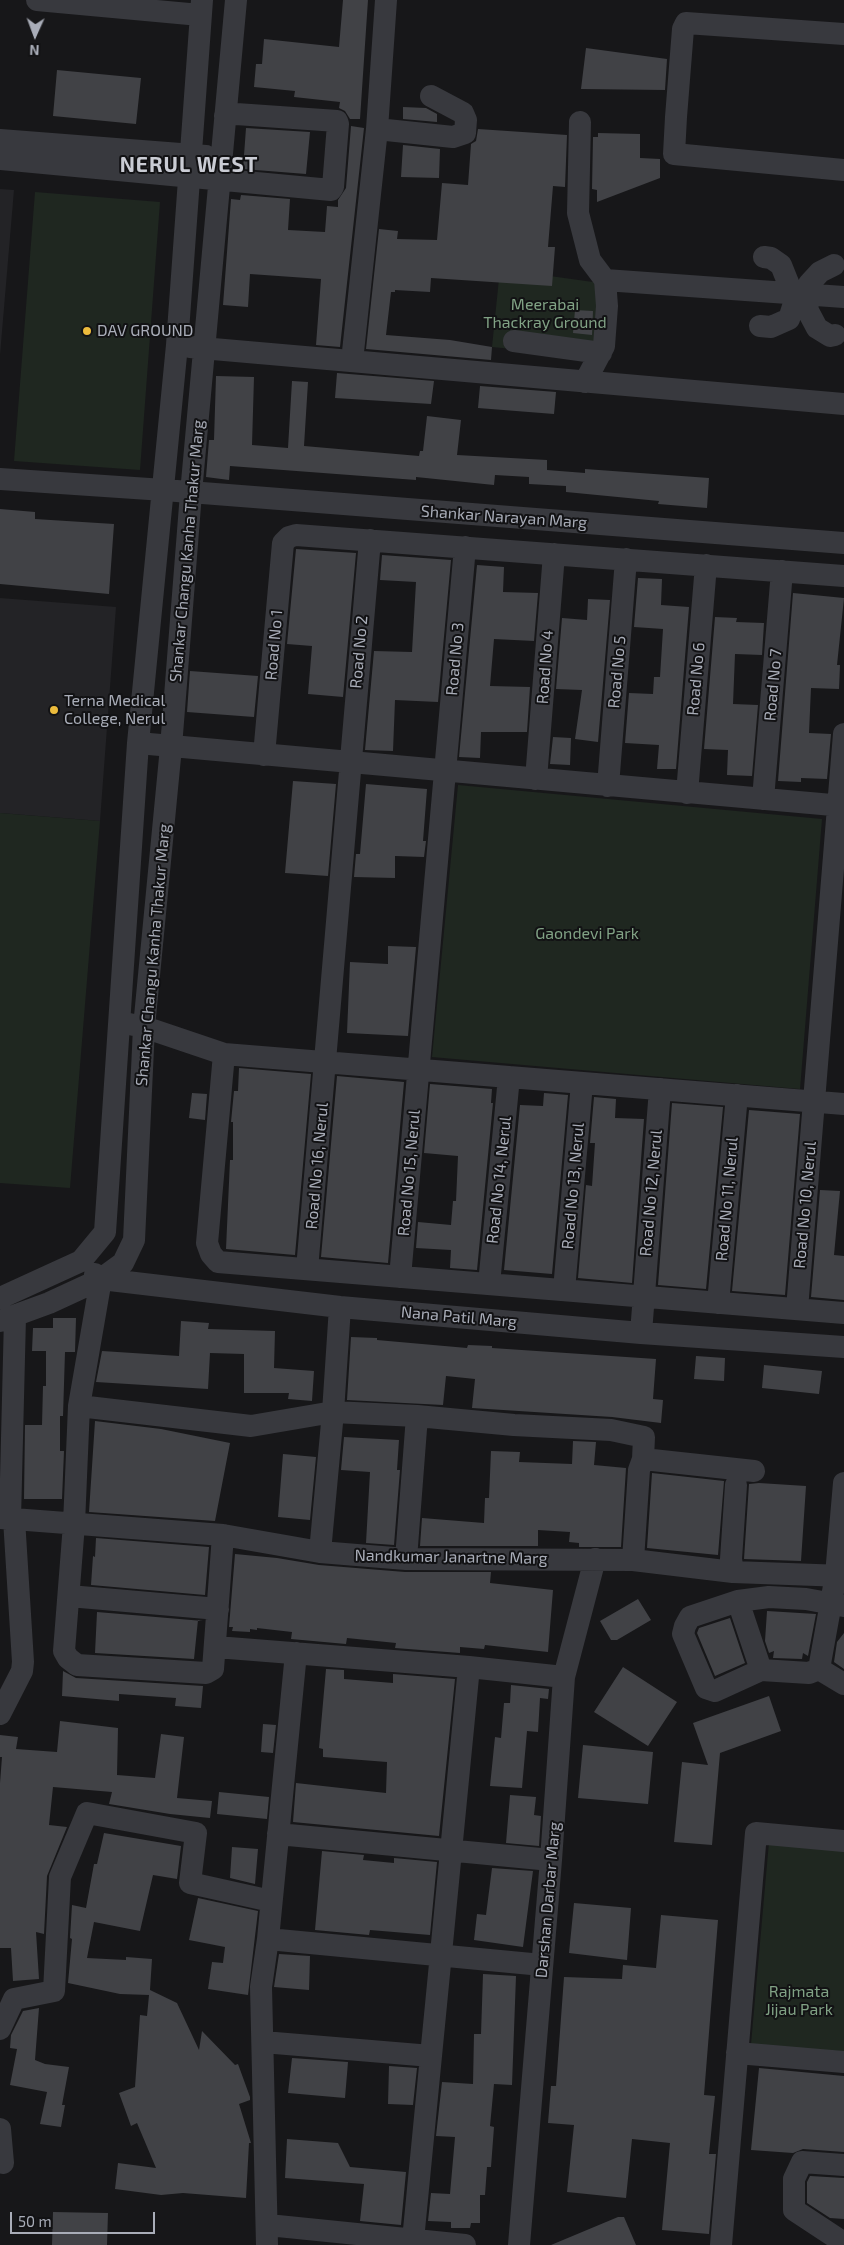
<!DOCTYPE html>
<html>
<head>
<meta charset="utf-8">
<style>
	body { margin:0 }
	#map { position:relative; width:844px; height:2245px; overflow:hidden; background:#171719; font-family:"Exo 2",sans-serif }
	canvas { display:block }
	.north { position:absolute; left:10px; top:10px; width:50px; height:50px; -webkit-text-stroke:4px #121214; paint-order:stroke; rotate:182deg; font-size:14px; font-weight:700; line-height:20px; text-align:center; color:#a9adb8 }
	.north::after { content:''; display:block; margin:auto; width:18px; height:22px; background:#a9adb8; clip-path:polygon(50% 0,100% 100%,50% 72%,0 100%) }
	.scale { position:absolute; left:10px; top:2212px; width:145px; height:22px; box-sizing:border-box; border:2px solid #a9adb8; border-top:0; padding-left:6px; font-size:15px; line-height:18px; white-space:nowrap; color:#a9adb8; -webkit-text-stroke:4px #121214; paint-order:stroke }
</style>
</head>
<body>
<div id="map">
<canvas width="844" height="2245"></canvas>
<div class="north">N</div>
<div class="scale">50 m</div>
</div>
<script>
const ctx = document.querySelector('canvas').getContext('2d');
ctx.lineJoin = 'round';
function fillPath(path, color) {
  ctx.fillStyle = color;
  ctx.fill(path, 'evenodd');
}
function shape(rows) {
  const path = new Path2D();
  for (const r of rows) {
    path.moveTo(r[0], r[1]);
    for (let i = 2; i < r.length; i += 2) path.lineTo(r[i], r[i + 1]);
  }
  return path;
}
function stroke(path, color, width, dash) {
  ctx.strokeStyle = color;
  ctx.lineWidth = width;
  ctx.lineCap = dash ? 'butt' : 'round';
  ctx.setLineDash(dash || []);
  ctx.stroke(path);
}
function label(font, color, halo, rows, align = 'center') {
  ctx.font = font + ' "Exo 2",sans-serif';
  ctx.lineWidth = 4;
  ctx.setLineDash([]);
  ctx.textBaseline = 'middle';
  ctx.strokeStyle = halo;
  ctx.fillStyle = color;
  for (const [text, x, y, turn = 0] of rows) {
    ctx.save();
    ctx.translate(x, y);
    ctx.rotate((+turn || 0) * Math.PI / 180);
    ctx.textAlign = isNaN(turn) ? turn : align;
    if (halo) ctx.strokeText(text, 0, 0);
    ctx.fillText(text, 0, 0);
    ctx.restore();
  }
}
fillPath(shape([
	[0,189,14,190,0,355],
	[0,598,116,607,100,821,0,813]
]), '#232326');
fillPath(shape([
	[35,192,160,202,140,470,14,461],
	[500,269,600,283,595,357,492,347],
	[458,785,822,819,800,1089,432,1057],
	[0,813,100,821,70,1188,0,1183],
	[769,1842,844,1848,844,2052,751,2044]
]), '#1f2720');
fillPath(shape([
	[343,0,368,0,360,119,350,119,345,111,339,108,340,102,294,97,295,91,254,87,256,64,262,64,264,39,339,47],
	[586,48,667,59,665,90,581,89],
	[57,70,141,78,136,124,53,116],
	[403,107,426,108,437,114,437,122,403,119],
	[351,126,364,128,340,347,316,345,321,279,250,274,248,307,223,305,231,199,240,200,241,195,290,199,288,230,325,232,327,206,338,207,338,200,346,188],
	[246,128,310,132,306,174,243,169],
	[478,129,567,135,565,187,553,186,548,247,555,247,552,286,431,278,430,292,395,290,395,292,391,292,386,335,450,340,492,347,491,360,366,349,379,229,398,231,397,239,437,240,442,183,468,185,471,144,476,141],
	[598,133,640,134,640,158,660,159,660,178,597,202,597,190,592,189,593,137,598,137],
	[403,145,440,149,439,178,401,177],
	[575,310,593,311,592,335,573,333],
	[337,373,434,381,431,404,335,398],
	[216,376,254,377,252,445,288,448,292,381,308,382,304,446,419,456,420,451,423,451,427,416,461,420,457,455,547,460,547,470,585,473,585,469,709,478,707,508,658,504,659,501,566,492,566,486,529,484,529,477,495,475,494,485,416,477,416,480,230,466,229,480,206,477,209,440,214,440],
	[480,386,556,392,554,414,478,408],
	[0,509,35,512,35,519,114,524,109,594,0,584],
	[296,549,356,553,343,697,308,694,312,646,287,644],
	[382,555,451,560,438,702,395,700,393,751,365,750,374,651,412,652,416,582,380,580],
	[477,565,504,567,503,592,538,593,534,641,494,639,490,686,530,687,527,732,481,732,480,758,459,757],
	[638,578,662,579,661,605,689,607,676,769,657,769,659,745,625,743,629,693,653,694,654,677,660,677,663,629,634,627],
	[793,593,844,598,837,665,840,665,839,689,811,688,809,733,831,734,827,779,801,778,801,782,778,781],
	[588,599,610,600,598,742,575,739,582,690,556,689,562,618,587,620],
	[715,617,737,618,736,622,764,623,762,655,735,654,733,704,758,705,752,776,727,775,728,750,704,749],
	[190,671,258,676,254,717,187,712],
	[553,737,571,738,570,765,550,764],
	[293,781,336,784,328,876,285,873],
	[366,784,427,789,423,841,426,841,424,857,395,856,395,878,354,877,356,854,360,854],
	[388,946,416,947,408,1036,347,1033,350,962,388,964],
	[239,1068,311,1074,295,1255,226,1249,230,1160,233,1160,233,1122,231,1122,234,1091,238,1091],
	[337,1076,404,1082,388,1263,321,1257],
	[430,1084,492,1089,491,1103,493,1103,477,1270,450,1268,451,1250,416,1248,418,1222,451,1225,453,1201,456,1201,458,1156,424,1153],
	[192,1093,207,1094,205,1120,189,1118],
	[544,1093,568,1095,552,1274,504,1270,520,1105,543,1106],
	[594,1097,616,1099,615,1118,644,1119,632,1283,578,1278,586,1185,592,1186,595,1143,590,1143],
	[672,1103,723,1107,706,1289,658,1285],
	[749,1110,800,1114,785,1295,732,1291],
	[820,1190,840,1191,834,1255,844,1256,844,1300,811,1297],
	[53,1318,76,1318,75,1352,65,1352,63,1416,60,1416,60,1451,64,1451,62,1499,24,1499,25,1425,42,1425,43,1386,46,1386,46,1351,32,1351,33,1328,53,1328],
	[181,1321,209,1323,208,1329,275,1331,274,1368,314,1371,312,1401,288,1399,289,1393,244,1393,244,1354,210,1353,208,1389,96,1382,102,1351,179,1356],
	[351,1337,377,1338,377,1340,467,1348,468,1345,492,1346,492,1348,656,1359,653,1399,663,1400,661,1423,612,1417,472,1408,475,1379,446,1376,443,1405,347,1400],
	[696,1356,725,1358,724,1381,694,1379],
	[764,1365,822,1371,819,1394,762,1388],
	[95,1421,161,1429,230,1443,215,1521,89,1512],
	[344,1437,399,1440,397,1470,400,1470,394,1545,366,1543,370,1472,341,1470],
	[573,1441,596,1442,594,1465,626,1468,621,1547,579,1547,579,1543,569,1542,570,1532,538,1530,538,1546,420,1546,422,1518,484,1523,485,1498,489,1498,491,1451,520,1452,519,1462,572,1464],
	[283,1454,316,1457,310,1520,278,1517],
	[652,1473,724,1481,718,1555,647,1548],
	[759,1483,806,1486,801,1561,744,1559,749,1484],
	[96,1538,209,1547,205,1595,91,1585,93,1556,95,1557],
	[235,1554,277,1558,319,1565,405,1572,491,1572,490,1583,553,1590,548,1652,485,1645,484,1649,460,1647,460,1653,395,1648,396,1643,347,1638,346,1644,291,1639,292,1632,257,1628,257,1630,250,1629,250,1632,232,1631,233,1627,229,1627],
	[638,1599,651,1620,617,1640,611,1640,600,1621],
	[767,1611,816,1614,808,1656,803,1653,802,1659,773,1658,774,1651,769,1653,765,1641],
	[97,1612,203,1621,198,1620,194,1659,95,1653],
	[730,1618,745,1663,715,1676,697,1633,699,1628],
	[844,1633,844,1669,834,1662,837,1642],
	[623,1667,677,1702,648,1746,594,1712],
	[326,1669,344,1670,344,1679,393,1683,393,1674,455,1679,439,1836,293,1822,296,1783,386,1793,387,1762,323,1757,323,1749,319,1748],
	[63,1671,76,1678,203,1686,201,1708,175,1706,176,1698,119,1694,119,1701,62,1696],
	[511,1685,549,1689,548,1699,540,1698,538,1732,527,1731,522,1788,490,1786,495,1737,501,1738,504,1703,510,1703],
	[769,1696,781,1731,720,1753,712,1845,674,1842,682,1762,708,1765,693,1723],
	[60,1721,118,1728,117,1775,155,1778,161,1734,184,1737,177,1798,212,1801,210,1818,170,1814,109,1804,112,1792,53,1787,49,1825,67,1827,47,1876,44,1934,36,1932,39,1979,13,1981,11,1948,0,1948,0,1783,2,1757,0,1757,0,1735,18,1737,16,1749,57,1752],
	[263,1724,276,1725,273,1753,261,1752],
	[583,1745,653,1752,648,1804,578,1798],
	[219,1792,269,1797,267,1819,217,1814],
	[510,1795,536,1797,534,1815,541,1816,539,1846,506,1843],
	[104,1833,181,1846,177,1879,153,1875,140,1931,94,1922,87,1958,126,1960,126,1957,152,1959,150,1990,177,2003,199,2050,202,2031,235,2065,238,2064,250,2097,250,2100,239,2104,251,2143,249,2143,246,2198,183,2193,161,2195,115,2189,118,2163,156,2168,137,2123,131,2126,119,2093,135,2087,140,2015,147,2016,149,1995,120,1994,68,1983,72,1939,70,1938,72,1905,86,1908,94,1864,97,1864],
	[232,1847,258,1849,255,1884,230,1878],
	[322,1851,364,1855,363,1860,394,1863,394,1858,437,1862,430,1935,370,1930,369,1935,315,1930],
	[492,1868,533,1871,523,1947,474,1940,477,1914,486,1915],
	[198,1898,258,1911,248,1995,208,1989,212,1962,223,1963,225,1947,189,1940],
	[574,1903,631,1908,627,1960,569,1953],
	[661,1915,718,1920,704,2095,715,2096,709,2154,716,2154,709,2234,662,2230,670,2143,632,2139,626,2198,567,2192,574,2125,548,2123,551,2086,556,2086,564,1977,622,1979,623,1965,656,1968],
	[279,1954,310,1956,309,1990,274,1987],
	[483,1974,516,1976,512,2085,494,2084,490,2126,494,2127,491,2167,487,2167,485,2195,480,2195,480,2223,471,2223,470,2228,451,2228,451,2222,428,2221,431,2193,450,2194,455,2137,436,2136,442,2082,473,2084,474,2034,481,2034],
	[39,2008,35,2060,45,2064,69,2067,62,2105,65,2105,61,2127,40,2124,47,2092,10,2085,17,2049,10,2048,11,2035,23,2011],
	[292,2058,348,2062,345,2098,288,2093],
	[389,2066,417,2068,413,2105,388,2104],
	[759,2068,844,2076,844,2152,803,2149,793,2153,751,2150],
	[287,2139,338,2143,350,2167,406,2172,401,2225,360,2221,364,2184,285,2178],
	[810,2176,844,2178,844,2219,830,2218,807,2203,807,2182],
	[53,2212,108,2213,107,2245,52,2245],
	[618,2217,624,2217,636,2245,551,2245]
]), '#414246');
stroke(shape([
	[37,0,200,15],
	[844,34,686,23,683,29,676,117,674,154,844,170],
	[580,122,578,213,590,260,605,280,607,306,604,346,585,382],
	[377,129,453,137,465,133,466,120,463,113,431,96],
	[0,140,206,156],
	[0,159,331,190,333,187,338,124,337,121,236,114,225,116],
	[834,265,820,272,809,284,806,294,808,311,817,328,830,336,835,335],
	[605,280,844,297],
	[760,326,771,327,789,319,795,300,781,265,771,258,764,257],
	[514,341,601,353],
	[190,347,844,404],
	[352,361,377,129,386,0],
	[0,479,164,490,844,543],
	[138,743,844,806],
	[264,755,283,543,289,537,296,535,844,576],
	[536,779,554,554],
	[608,786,626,559],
	[687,793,706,565],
	[763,799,782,571],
	[129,1024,144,1027,224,1054,844,1104],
	[224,1054,207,1243,211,1254,218,1262,844,1313],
	[307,1269,370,540],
	[95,1274,101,1279,340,1307,641,1333,844,1347],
	[400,1277,465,547],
	[101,1279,79,1406,74,1524,64,1651,68,1658,77,1665,206,1673,213,1669,223,1535],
	[489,1284,509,1077],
	[564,1290,582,1083],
	[0,1298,81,1261,105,1232,138,743,177,345,202,0],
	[718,1303,737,1095],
	[797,1309,844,734],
	[0,1321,49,1303,101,1279,123,1263,134,1240,144,1027,171,747,191,493,236,0],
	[641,1333,660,1089],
	[79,1406,251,1426,333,1412,417,1416,514,1425,611,1430,644,1437,643,1459,639,1470,633,1560],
	[643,1459,754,1471],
	[0,1518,223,1535,320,1552,406,1559,633,1560,733,1572,844,1576],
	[10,1519,15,1317],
	[320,1552,333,1412,340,1307],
	[406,1559,417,1416],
	[733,1572,731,1559,736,1485],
	[69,1596,218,1609],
	[738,1601,761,1670],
	[216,1647,469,1667,564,1677],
	[819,1669,809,1673,761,1670,715,1691,706,1688,683,1634,685,1626,690,1617,738,1601,769,1597,806,1599,844,1606],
	[819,1669,836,1575,844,1483],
	[819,1669,844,1684],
	[0,1714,22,1671,23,1662,14,1519],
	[278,1834,551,1860],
	[268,1939,542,1965],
	[0,2029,14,1999,54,1991,60,1877,87,1813,196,1833,190,1883,271,1901],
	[263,2042,431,2056],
	[737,2053,844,2062],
	[0,2129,3,2163],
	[844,2165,802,2162,794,2179,794,2210,844,2243],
	[268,2225,465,2245],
	[413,2240,469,1667],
	[267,2245,261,1987,268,1939,296,1653],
	[519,2245,551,1860,564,1677,595,1559],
	[721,2245,756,1833,844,1841]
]), '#38393e', 22);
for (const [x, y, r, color] of [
	[87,331,5,"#ecbb3c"],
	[54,710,5,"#ecbb3c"]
]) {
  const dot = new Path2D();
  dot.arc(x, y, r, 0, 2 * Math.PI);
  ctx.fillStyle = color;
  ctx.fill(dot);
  stroke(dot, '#121214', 2);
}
label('16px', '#81a285', '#121214', [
	["Meerabai",545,305],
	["Thackray Ground",545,323],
	["Gaondevi Park",587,934],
	["Rajmata",799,1992],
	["Jijau Park",799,2010]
]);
label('16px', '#a9adb8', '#121214', [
	["DAV GROUND",97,331],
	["Terna Medical",64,701],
	["College, Nerul",64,719]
], 'left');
label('16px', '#a9adb8', '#121214', [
	["Shankar Narayan Marg",504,517,4],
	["Shankar Changu Kanha Thakur Marg",187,551,-85],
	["Road No 1",274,645,-85],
	["Road No 2",359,652,-85],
	["Road No 3",455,659,-85],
	["Road No 4",545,667,-86],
	["Road No 5",617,672,-85],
	["Road No 6",696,679,-85],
	["Road No 7",773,685,-85],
	["Shankar Changu Kanha Thakur Marg",153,955,-85],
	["Road No 16, Nerul",317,1166,-85],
	["Road No 15, Nerul",409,1173,-85],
	["Road No 14, Nerul",499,1180,-84],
	["Road No 13, Nerul",573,1186,-85],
	["Road No 12, Nerul",651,1193,-85],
	["Road No 11, Nerul",727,1199,-85],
	["Road No 10, Nerul",805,1205,-85],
	["Nana Patil Marg",459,1317,5],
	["Nandkumar Janartne Marg",451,1557,1],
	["Darshan Darbar Marg",548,1900,-85]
]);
ctx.letterSpacing = '1px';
label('bold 21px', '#caccd4', '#121214', [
	["NERUL WEST",189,165]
]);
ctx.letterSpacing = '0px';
</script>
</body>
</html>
